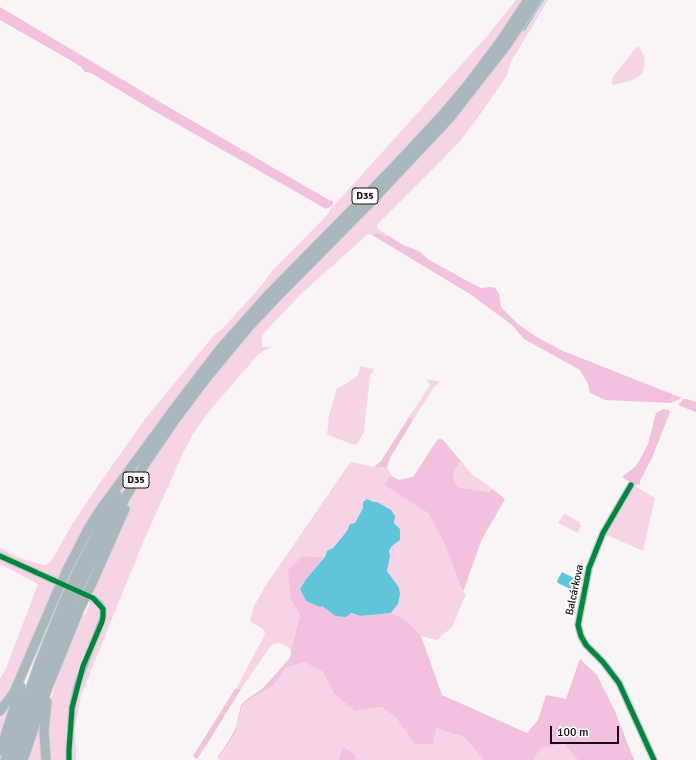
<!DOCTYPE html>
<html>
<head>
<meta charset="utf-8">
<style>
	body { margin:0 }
	#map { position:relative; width:696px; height:760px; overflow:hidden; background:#f9f5f7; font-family:Signika,sans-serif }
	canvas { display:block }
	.scale { position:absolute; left:550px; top:726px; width:69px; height:18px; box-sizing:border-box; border:2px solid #1a0e14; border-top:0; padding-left:5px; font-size:12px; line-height:14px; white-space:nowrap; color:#1a0e14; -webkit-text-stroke:3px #fff; paint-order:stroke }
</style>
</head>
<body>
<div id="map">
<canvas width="696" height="760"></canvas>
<div class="scale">100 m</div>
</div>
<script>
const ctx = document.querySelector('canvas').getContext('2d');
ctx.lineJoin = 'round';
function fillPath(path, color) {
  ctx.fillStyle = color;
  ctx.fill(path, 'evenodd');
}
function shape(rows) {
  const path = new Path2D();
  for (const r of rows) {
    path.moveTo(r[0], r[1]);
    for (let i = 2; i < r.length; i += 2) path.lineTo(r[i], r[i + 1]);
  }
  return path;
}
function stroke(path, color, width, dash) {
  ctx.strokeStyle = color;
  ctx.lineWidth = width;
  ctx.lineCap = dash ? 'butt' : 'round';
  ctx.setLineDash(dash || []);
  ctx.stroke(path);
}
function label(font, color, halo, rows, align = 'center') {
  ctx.font = font + ' Signika,sans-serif';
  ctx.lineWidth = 4;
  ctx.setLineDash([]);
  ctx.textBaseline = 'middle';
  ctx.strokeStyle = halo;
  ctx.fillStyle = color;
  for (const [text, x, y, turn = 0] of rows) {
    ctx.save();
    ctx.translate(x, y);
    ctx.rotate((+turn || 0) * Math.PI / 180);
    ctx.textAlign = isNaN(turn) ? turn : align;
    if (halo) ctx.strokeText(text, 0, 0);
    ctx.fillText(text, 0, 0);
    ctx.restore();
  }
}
fillPath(shape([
	[516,0,548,0,512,60,506,77,484,109,461,140,439,163,377,225,378,229,389,236,377,233,372,235,368,234,300,295,265,332,262,336,262,347,272,347,263,351,257,356,211,409,193,434,183,453,144,540,81,695,75,727,76,760,49,760,46,743,49,705,65,653,82,615,85,615,90,603,56,585,20,675,0,707,0,678,5,671,38,584,0,564,0,548,17,557,39,564,44,565,47,564,52,560,71,526,97,487,145,419,214,335,223,328,262,285,272,271,329,213,329,211,488,35],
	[639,46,645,59,643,71,641,75,630,81,613,85,612,83,613,77,634,50],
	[359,366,375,369,370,375,364,432,357,444,355,445,333,437,327,434,328,426,329,415,337,388,346,384,357,376,360,368],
	[426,379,440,382,434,387,413,420,409,417,430,385],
	[461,461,472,474,491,488,489,492,458,487,453,478,453,472],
	[351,462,374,467,387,467,391,475,384,485,428,513,444,543,463,592,466,594,452,627,437,640,421,636,405,619,391,613,398,604,387,571,390,557,389,552,392,546,400,540,400,529,377,502,373,502,363,508,355,523,351,524,347,531,333,548,327,551,325,557,303,556,291,600,300,615,291,651,288,647,283,644,279,643,273,644,265,654,241,689,236,689,265,634,263,629,253,623,250,620,254,606,264,588,349,464],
	[633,485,655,498,643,551,605,534],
	[564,514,580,522,579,524,581,525,578,533,558,523],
	[306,662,323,672,334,694,355,711,381,707,397,717,414,744,436,728,464,737,484,760,356,760,355,754,343,747,338,760,219,760,235,734,242,706,251,698,274,685,286,668],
	[10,706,3,725,0,735,0,717],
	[40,724,40,743,42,760,28,760],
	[565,744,578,760,533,760,541,748]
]), '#f6d4e6');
fillPath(shape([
	[0,7,165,105,329,200,333,201,333,205,326,209,149,108,91,73,85,72,81,67,70,60,0,20],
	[377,233,389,236,403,245,419,251,429,260,473,284,481,288,491,287,495,288,499,293,501,307,518,324,535,336,563,351,682,398,671,403,606,400,590,393,588,384,580,370,524,339,512,325,470,294,372,235],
	[683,399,687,399,696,402,696,412,680,406,678,404,681,402],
	[663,409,669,410,670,412,652,458,640,481,640,484,636,485,623,478,623,476,635,467,639,461,648,444,656,413],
	[409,417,413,420,390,458,387,467,374,467,381,461],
	[440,439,443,440,461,461,453,472,453,478,458,487,489,492,491,488,505,499,482,539,463,592,444,543,428,513,384,485,391,475,393,477,399,480,413,477,437,440],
	[303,556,325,557,306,579,300,589,306,601,360,616,391,613,405,619,421,636,442,695,527,733,538,720,546,695,566,699,580,659,597,675,615,711,634,760,578,760,564,744,541,748,533,760,484,760,464,737,436,728,433,744,414,744,396,717,381,707,355,711,334,694,323,672,305,662,286,668,274,685,251,698,242,706,235,734,218,760,218,757,231,737,236,727,241,705,247,699,262,689,290,658,291,654,291,651,300,615,291,600,288,570],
	[235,689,241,689,211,738,197,759,193,756],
	[343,747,355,754,356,760,338,760]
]), '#f2c1dd');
fillPath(shape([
	[367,499,373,502,377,502,391,510,395,516,394,523,400,529,400,540,392,546,389,551,390,557,387,571,399,588,400,594,398,604,391,613,360,616,351,613,346,617,336,616,322,606,320,607,306,601,300,589,306,579,325,557,327,551,333,548,347,531,350,524,355,523,363,508,363,502],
	[562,572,576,579,576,582,572,589,570,589,558,583,557,581]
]), '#60c5db');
stroke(shape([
	[524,30,543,0]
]), '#60c5db', 1.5);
const minor = shape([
	[631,485,603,533,589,568,578,625,581,636,586,645,603,662,619,683,654,760],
	[0,556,73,589],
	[69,760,69,750,72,708,77,685,103,617,103,609,100,604,93,598,83,594]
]);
const highway = shape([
	[67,570,88,529,100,510,177,405,220,349,268,295,392,169,444,113,466,87,500,42,528,0],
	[76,574,99,528,117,495],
	[84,577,112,521,145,464,175,420,205,380,248,328,279,295,370,203,449,119,506,46,537,0],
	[93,581,125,509],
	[0,711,13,694,18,683,55,597],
	[0,751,21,687],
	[5,760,40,661,64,601],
	[14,760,46,669,72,604],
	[23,760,48,687,80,608],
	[46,760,44,731,47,702]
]);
stroke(minor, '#d4d1d3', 8);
stroke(highway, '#d4d1d3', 11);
stroke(minor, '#a4bac0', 6);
stroke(highway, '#aab8bc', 9);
const highwayBridge = shape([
	[55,597,67,570],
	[64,601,76,574],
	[72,604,84,577],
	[80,608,93,581]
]);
stroke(highwayBridge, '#d4d1d3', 11, []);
stroke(highwayBridge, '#aab8bc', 9);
stroke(shape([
	[631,485,603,533,589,568,578,625,581,636,586,645,603,662,619,683,654,760],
	[0,556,93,598,103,609,103,617,102,622,83,666,72,708,69,750,69,760]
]), '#00873e', 5);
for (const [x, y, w] of [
	[365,196,26],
	[136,480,26]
]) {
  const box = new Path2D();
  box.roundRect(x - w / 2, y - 8, w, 16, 3);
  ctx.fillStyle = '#fff';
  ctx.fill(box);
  stroke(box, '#1a0e14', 1);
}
label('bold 10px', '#1a0e14', null, [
	["D35",365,196],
	["D35",136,480]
]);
label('11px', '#1a0e14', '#fff', [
	["Balcárkova",575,590,-78]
]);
</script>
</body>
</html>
